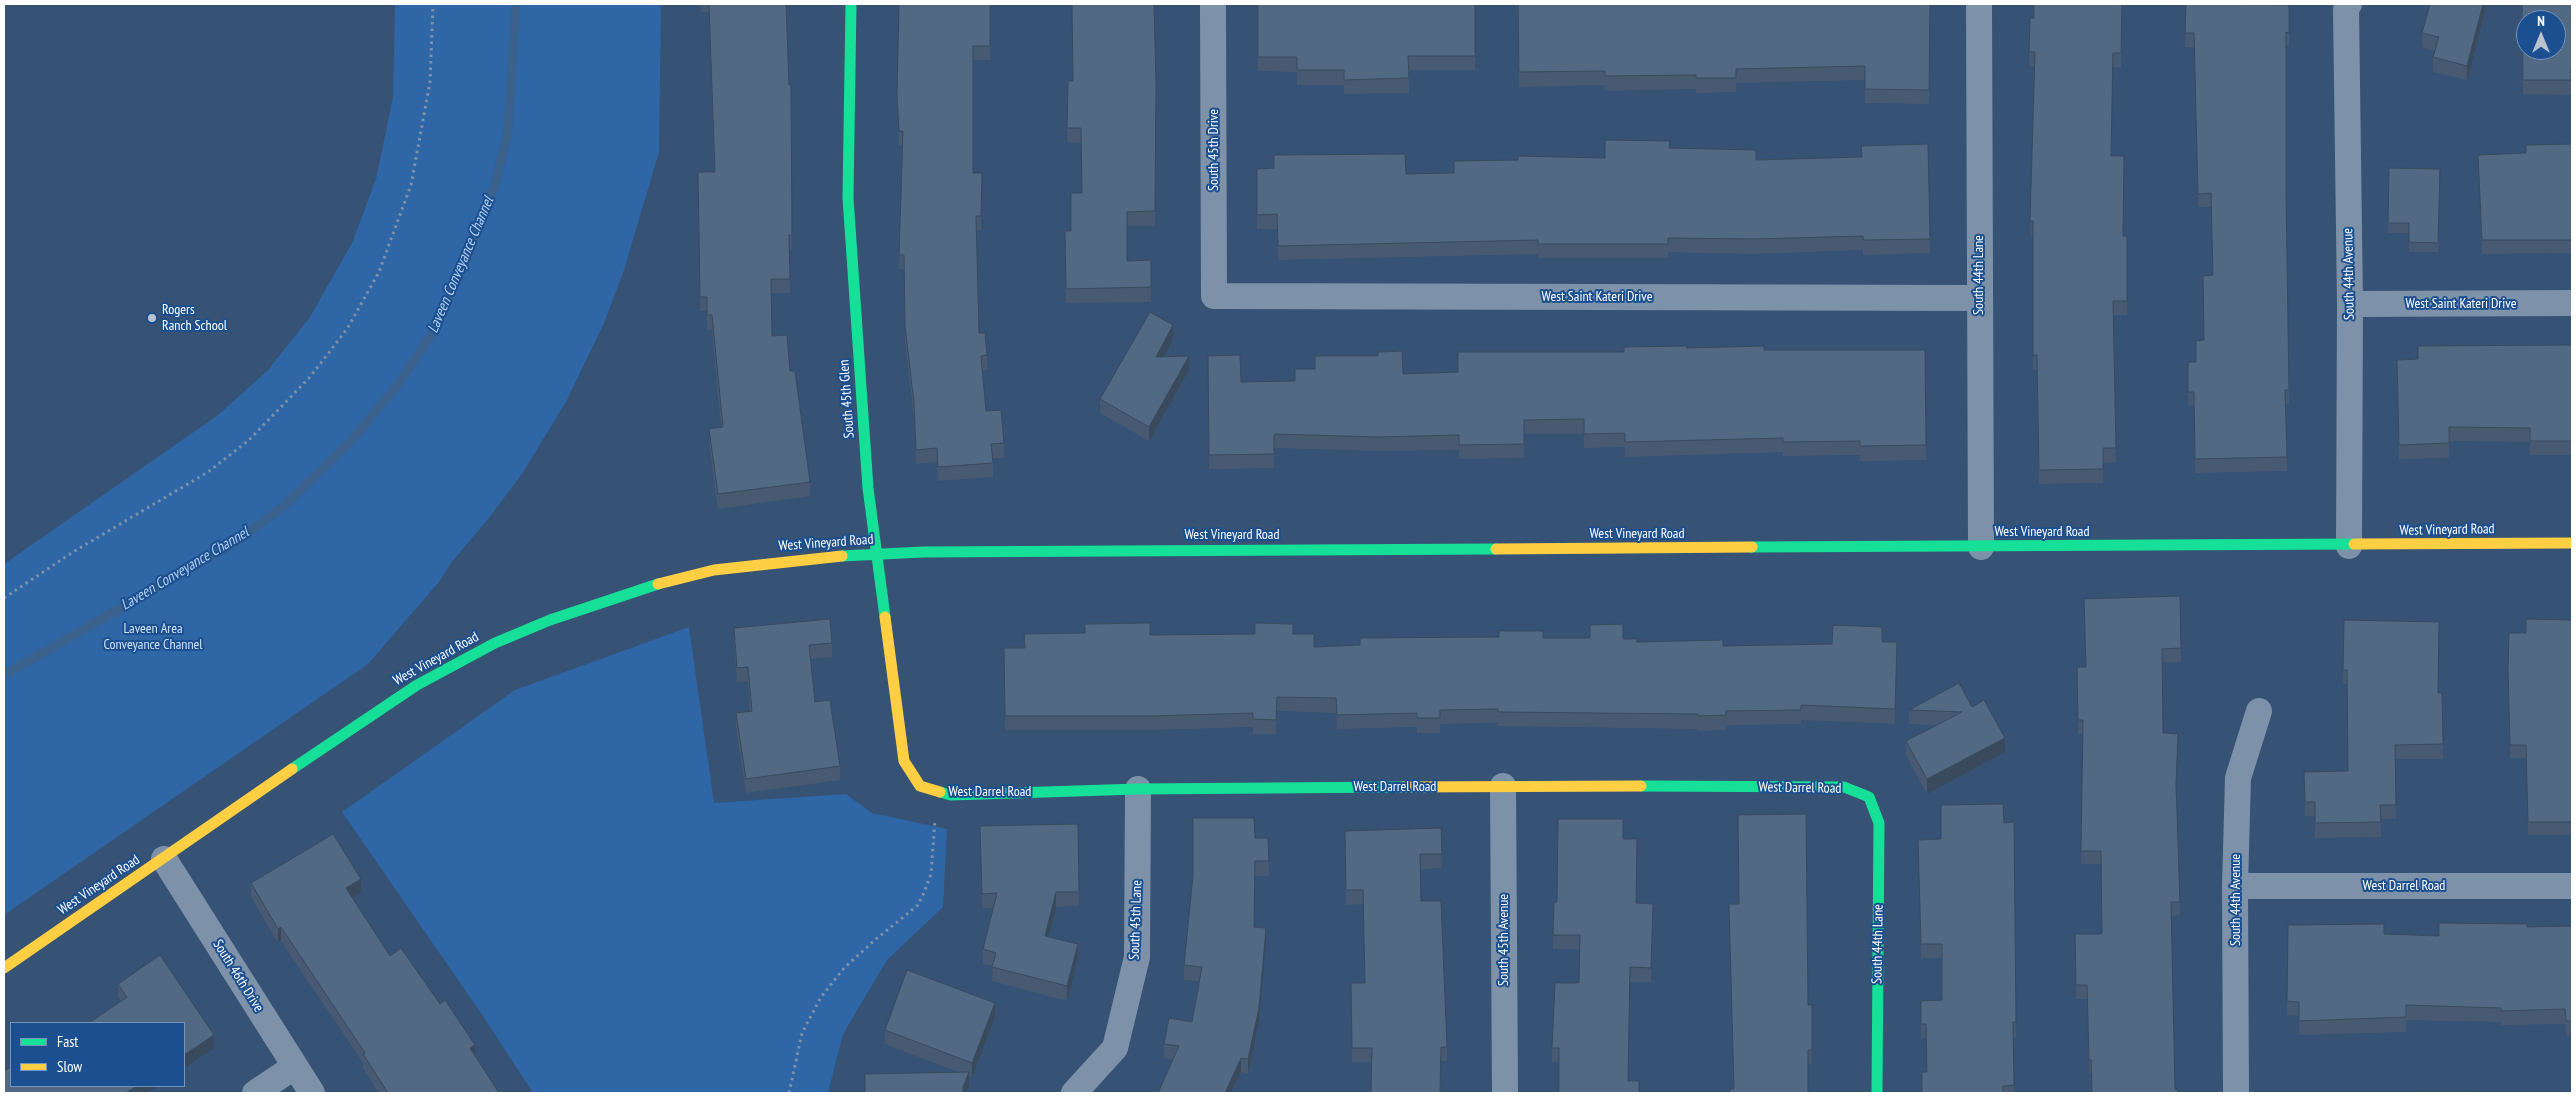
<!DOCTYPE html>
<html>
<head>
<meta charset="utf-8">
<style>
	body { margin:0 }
	#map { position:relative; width:2576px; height:1097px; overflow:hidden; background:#365274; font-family:"PT Sans Narrow",sans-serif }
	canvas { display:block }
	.frame { position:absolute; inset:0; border:5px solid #fff; pointer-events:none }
	.legend { position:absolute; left:10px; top:1022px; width:175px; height:65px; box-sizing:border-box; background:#1b4f8f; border:1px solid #7695bc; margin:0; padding:6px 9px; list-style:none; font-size:15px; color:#fff }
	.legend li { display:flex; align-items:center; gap:10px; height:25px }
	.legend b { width:25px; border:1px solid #7695bc }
	.north { position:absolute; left:2516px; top:10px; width:50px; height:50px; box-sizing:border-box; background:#1b4f8f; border:1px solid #7695bc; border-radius:50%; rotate:0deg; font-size:14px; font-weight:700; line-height:20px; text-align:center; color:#fff }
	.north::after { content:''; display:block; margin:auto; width:18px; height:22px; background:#b9c2ce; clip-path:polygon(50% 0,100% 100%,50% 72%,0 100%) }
</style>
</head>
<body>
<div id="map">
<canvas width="2576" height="1097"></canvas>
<div class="frame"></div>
<ul class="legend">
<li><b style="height:6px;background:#16e098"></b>Fast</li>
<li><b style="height:6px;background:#ffcf43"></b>Slow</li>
</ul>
<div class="north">N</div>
</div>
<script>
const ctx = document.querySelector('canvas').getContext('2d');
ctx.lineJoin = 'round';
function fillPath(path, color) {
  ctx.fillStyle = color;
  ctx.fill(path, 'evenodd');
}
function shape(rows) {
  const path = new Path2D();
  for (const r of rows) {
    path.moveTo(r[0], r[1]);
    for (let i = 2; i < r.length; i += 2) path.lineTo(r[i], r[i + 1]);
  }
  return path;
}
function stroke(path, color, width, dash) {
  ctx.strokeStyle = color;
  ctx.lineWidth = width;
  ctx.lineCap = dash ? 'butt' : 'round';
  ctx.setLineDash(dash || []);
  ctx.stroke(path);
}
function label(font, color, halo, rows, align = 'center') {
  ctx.font = font + ' "PT Sans Narrow",sans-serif';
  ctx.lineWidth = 4;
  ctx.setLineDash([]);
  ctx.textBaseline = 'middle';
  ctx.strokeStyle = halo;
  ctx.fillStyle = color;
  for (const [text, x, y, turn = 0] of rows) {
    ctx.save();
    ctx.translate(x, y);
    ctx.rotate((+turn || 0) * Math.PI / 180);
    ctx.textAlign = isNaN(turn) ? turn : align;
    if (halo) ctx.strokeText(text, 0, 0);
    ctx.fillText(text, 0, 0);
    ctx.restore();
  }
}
fillPath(shape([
	[395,4,661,4,659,152,624,270,604,323,567,400,522,474,488,519,451,563,439,582,368,664,4,915,4,564,218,415,268,370,310,317,352,243,376,179,393,97],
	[689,627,714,803,846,794,872,813,947,829,943,907,887,960,843,1034,828,1093,533,1093,485,1019,342,812,515,690]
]), '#2f66a5');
stroke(shape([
	[4,675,239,540,285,505,349,443,397,386,434,331,467,258,494,188,508,132,516,4]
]), '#3b618d', 9);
stroke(shape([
	[4,598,73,552,208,472,249,440,310,377,347,329,379,272,411,185,430,82,433,4],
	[789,1093,802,1033,821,997,844,968,876,939,917,906,923,895,931,874,935,820]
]), '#7d92a8', 3, [2.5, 4]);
stroke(shape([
	[1213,4,1214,296,1979,298],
	[1979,4,1981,547],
	[2350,304,2572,303],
	[2349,546,2350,304,2346,9,2349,4],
	[1503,786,1505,1093],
	[164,859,312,1093],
	[2235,886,2572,886],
	[255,1093,294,1067],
	[1074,1093,1115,1048,1137,957,1138,789],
	[2236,1093,2235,886,2238,778,2259,711]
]), '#7d92a8', 26);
stroke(shape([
	[851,4,848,198,868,488,885,617],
	[1752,547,2354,544],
	[842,556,923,552,1496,549],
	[292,769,417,685,495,643,550,620,658,584],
	[1641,786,1844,787,1869,797,1879,823,1877,1093],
	[940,792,951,795,1138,789,1403,787]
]), '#16e098', 11);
stroke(shape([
	[2354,544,2572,543],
	[1496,549,1752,547],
	[658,584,714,570,842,556],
	[885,617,904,761,920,786,940,792],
	[1403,787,1641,786],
	[4,968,292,769]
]), '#ffcf43', 11);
fillPath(shape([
	[701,4,786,4,789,85,791,85,792,249,789,249,790,293,771,293,772,336,790,371,810,482,810,496,718,509,709,443,709,429,721,427,712,330,707,330,707,311,700,311,698,172,714,172,709,12,701,12],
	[990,4,990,60,973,60,973,173,982,173,981,230,976,230,979,333,987,355,987,370,982,370,986,411,1004,443,1004,458,993,458,993,477,938,481,937,462,916,464,914,418,905,341,904,269,899,269,903,145,899,145,897,92],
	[1258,4,1475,4,1475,70,1409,70,1409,93,1344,94,1344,85,1297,85,1297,72,1258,71],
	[1517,4,1930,4,1929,104,1865,103,1865,80,1736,83,1736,92,1696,93,1696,89,1605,91,1605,85,1519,87],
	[2122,4,2121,68,2113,67,2111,156,2123,236,2127,236,2127,315,2113,315,2116,462,2103,463,2103,483,2039,484,2037,370,2033,370,2033,236,2030,236,2034,66,2029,66,2030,18,2034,18],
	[2186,4,2289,5,2289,46,2286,46,2286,192,2289,390,2289,404,2286,404,2287,471,2195,473,2194,405,2188,406,2188,362,2196,362,2204,340,2213,275,2211,207,2198,207,2194,47,2185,47],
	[2430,4,2487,4,2467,80,2433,72,2433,57,2435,51,2422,47,2422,33],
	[2521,4,2572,4,2572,82,2571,82,2571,95,2523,94],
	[1068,81,1156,82,1155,226,1127,226,1127,261,1151,260,1151,302,1066,303,1065,231,1071,231,1082,193,1081,143,1067,142],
	[2572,144,2572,253,2482,254,2478,155,2526,153],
	[1669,148,1756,160,1930,239,1930,253,1863,255,1863,250,1754,254,1668,252,1668,258,1538,258,1538,254,1278,260,1277,229,1257,229,1257,169,1274,168,1274,155,1406,174,1454,173,1454,161,1605,158],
	[2389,168,2440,169,2438,252,2409,252,2409,233,2388,233],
	[1173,339,1163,356,1189,370,1149,441,1100,413,1100,399],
	[2572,345,2572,455,2530,455,2530,442,2449,441,2449,458,2399,459,2397,360,2418,359,2418,346],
	[1687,348,1764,350,1925,350,1926,460,1860,461,1860,455,1783,456,1783,452,1625,457,1625,447,1584,448,1584,434,1524,434,1524,458,1459,459,1459,450,1379,451,1274,448,1274,468,1209,469,1208,356,1241,382,1295,381,1403,374,1458,372,1624,352],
	[2084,599,2181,648,2181,662,2162,662,2163,733,2178,747,2176,792,2180,915,2171,916,2091,1074,2089,1074,2087,999,2076,999,2075,934,2102,934,2101,864,2081,864,2083,734,2078,734,2077,667,2086,667],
	[2344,620,2438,693,2442,693,2443,759,2395,759,2396,819,2381,819,2381,837,2315,838,2315,816,2305,816,2304,772,2348,771,2347,684,2343,684],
	[2572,620,2572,835,2528,835,2526,758,2510,758,2508,683,2526,633],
	[734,628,832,643,832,657,811,659,815,702,840,766,840,780,746,793,736,727,736,713,750,711,748,681,737,682,734,643],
	[1024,634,1150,635,1293,634,1314,647,1543,638,1623,639,1637,642,1723,646,1832,644,1882,642,1897,656,1895,724,1801,720,1801,724,1726,725,1726,730,1698,731,1698,729,1498,726,1498,723,1440,724,1440,733,1417,733,1417,727,1337,729,1336,713,1277,711,1276,734,1253,734,1253,727,1151,730,1005,730,1004,648,1024,648],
	[1972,707,2005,752,1927,794,1906,755,1906,741,1936,725,1909,724,1909,710],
	[2004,823,2016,1022,2016,1037,2013,1037,2014,1093,1922,1093,1926,1072,1926,1038,1921,1038,1921,1001,1942,1000,1942,958,1921,958,1918,840,1941,839],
	[1078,824,1079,906,1056,907,1048,936,1078,958,1067,1001,992,981,993,966,983,964,983,949,993,908,982,908,980,826],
	[1441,828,1442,868,1421,869,1421,901,1447,1047,1447,1061,1441,1061,1441,1093,1371,1093,1371,1062,1352,1062,1351,983,1365,983,1363,904,1346,905,1345,831],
	[1255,838,1268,838,1269,876,1255,876,1254,927,1266,943,1259,1022,1248,1074,1241,1072,1231,1093,1158,1093,1173,1060,1164,1058,1164,1044,1192,1022,1200,981,1184,980,1184,965],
	[1623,839,1636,903,1653,904,1651,982,1630,982,1628,1081,1639,1093,1559,1062,1552,1062,1552,1048,1579,983,1579,949,1553,949,1553,935,1557,902],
	[251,883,361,893,353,898,390,956,475,1055,499,1093,379,1093,363,1068,363,1063,281,941,278,943,251,897],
	[1729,904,1808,1005,1812,1050,1812,1064,1808,1064,1734,1089],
	[2288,925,2384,934,2439,936,2527,927,2572,926,2572,1036,2566,1036,2565,1024,2501,1025,2501,1022,2406,1020,2406,1032,2299,1035,2299,1016,2287,1015],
	[118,984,214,1048,121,1001,118,997],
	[995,1017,972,1077,969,1076,969,1086,966,1093,865,1093,958,1072,885,1044,885,1030]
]), '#475a72');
fillPath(shape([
	[2483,4,2487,4,2467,80,2467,66],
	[1173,325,1173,339,1156,371,1156,357],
	[1189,356,1189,370,1149,441,1149,427],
	[1897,642,1897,656,1895,724,1895,709],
	[2178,734,2178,747,2176,798,2176,784],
	[2005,738,2005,752,1927,794,1927,779],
	[361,879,361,893,346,902,346,888],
	[1056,892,1056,907,1045,950,1045,936],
	[281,927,281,941,278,943,278,929],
	[1266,928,1266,943,1259,1022,1248,1074,1248,1059],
	[1078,944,1078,958,1067,1001,1067,986],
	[995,1003,995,1017,972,1077,972,1063],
	[214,1035,214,1048,184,1068,184,1055],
	[475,1045,475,1058,470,1048],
	[1241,1058,1241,1072,1231,1093,1225,1093],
	[969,1072,969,1086,966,1093,963,1093,963,1087],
	[137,1086,158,1086,146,1093,126,1093]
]), '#394a5c');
const building = shape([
	[709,4,786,4,789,85,791,85,792,235,789,235,790,279,771,279,772,336,787,335,790,371,795,371,810,482,718,494,709,429,723,427,712,315,707,315,707,297,700,297,698,172,715,172,709,4],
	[899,4,990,4,990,46,973,46,973,173,982,173,981,216,976,216,979,333,985,333,987,355,981,356,986,411,1001,410,1004,443,991,444,993,463,938,467,937,448,916,450,914,403,905,326,904,255,899,255,903,131,899,131,897,92,899,4],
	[1072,4,1154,4,1156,82,1155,211,1127,212,1127,261,1151,260,1151,287,1066,289,1065,231,1071,231,1071,193,1082,193,1081,128,1067,128,1068,81,1073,81,1072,4],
	[1258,4,1475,4,1475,56,1408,56,1409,78,1344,80,1344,70,1297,70,1297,57,1258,57,1258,4],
	[1518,4,1930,4,1929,90,1865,89,1865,66,1736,69,1736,78,1696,78,1696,75,1605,76,1605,71,1519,72,1518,4],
	[2034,4,2122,4,2121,53,2113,53,2111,156,2124,156,2123,236,2127,236,2127,301,2113,301,2116,448,2103,448,2103,469,2039,470,2037,355,2033,356,2033,221,2030,221,2035,52,2029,52,2030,18,2034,18,2034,4],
	[2186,4,2289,5,2289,33,2286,32,2286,192,2289,390,2285,390,2287,457,2195,459,2194,392,2188,392,2188,362,2196,362,2196,341,2204,340,2203,276,2213,275,2211,193,2198,194,2194,33,2185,33,2186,4],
	[2430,4,2483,4,2467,66,2433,57,2439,37,2422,33,2430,4],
	[2522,4,2572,4,2572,68,2571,68,2571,80,2523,80,2522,4],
	[2526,20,2556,20,2556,50,2526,50,2526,20],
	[1605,140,1670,141,1669,148,1756,150,1756,160,1862,157,1861,146,1928,144,1930,239,1863,240,1863,236,1754,239,1668,238,1668,244,1538,244,1538,240,1278,246,1277,214,1257,215,1257,169,1274,168,1274,155,1405,154,1406,174,1454,173,1454,161,1518,160,1518,156,1605,158,1605,140],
	[2572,144,2572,240,2482,240,2478,155,2526,153,2526,145,2572,144],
	[2389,168,2440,169,2438,243,2409,242,2409,223,2388,223,2389,168],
	[1150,312,1173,325,1156,357,1189,356,1149,427,1100,399,1150,312],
	[2572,345,2572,441,2530,441,2530,428,2449,427,2449,443,2399,445,2397,360,2418,359,2418,346,2572,345],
	[1686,346,1687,348,1764,346,1764,350,1925,350,1926,445,1860,446,1860,441,1783,442,1783,438,1625,442,1625,433,1584,434,1584,419,1524,420,1524,444,1459,445,1459,435,1379,437,1274,434,1274,454,1209,455,1208,356,1240,355,1241,382,1295,381,1295,369,1315,369,1315,356,1378,356,1378,352,1402,351,1403,374,1458,372,1458,352,1624,352,1624,347,1686,346],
	[2180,596,2181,648,2162,649,2163,733,2178,734,2176,784,2180,902,2171,902,2175,1089,2177,1089,2178,1093,2092,1093,2091,1060,2089,1060,2087,985,2076,985,2075,934,2102,934,2101,851,2081,851,2083,720,2078,720,2077,667,2086,667,2084,599,2180,596],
	[830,619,832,643,809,645,815,702,830,700,840,766,746,779,736,713,752,711,748,667,737,668,734,628,830,619],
	[2526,619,2572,620,2572,822,2528,822,2526,745,2510,745,2508,670,2509,633,2526,633,2526,619],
	[2344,620,2439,622,2438,693,2442,693,2443,744,2395,745,2396,805,2380,805,2381,822,2315,823,2315,802,2305,802,2304,772,2348,771,2347,670,2343,670,2344,620],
	[1150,623,1150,635,1255,634,1255,623,1293,624,1293,634,1314,634,1314,647,1360,645,1360,638,1499,637,1499,631,1543,631,1543,638,1590,638,1590,625,1623,624,1623,639,1637,639,1637,642,1723,640,1723,646,1832,644,1833,625,1882,627,1882,642,1897,642,1895,709,1801,705,1801,710,1726,711,1726,715,1698,716,1698,714,1498,712,1498,709,1440,710,1440,718,1417,718,1417,713,1337,715,1336,698,1277,697,1276,720,1253,719,1253,713,1151,716,1005,716,1004,648,1025,648,1024,634,1085,633,1085,624,1150,623],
	[1959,683,1972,707,1984,700,2005,738,1927,779,1906,741,1962,712,1909,710,1959,683],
	[2003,804,2004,823,2014,822,2016,1022,2013,1022,2014,1085,2003,1086,2003,1093,1922,1093,1922,1072,1927,1072,1926,1024,1921,1024,1921,1001,1942,1000,1942,944,1921,944,1918,840,1941,839,1941,805,2003,804],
	[1806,814,1808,1005,1812,1005,1812,1050,1808,1050,1808,1093,1730,1093,1730,1089,1734,1089,1729,904,1739,904,1738,815,1806,814],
	[1193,818,1254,818,1255,838,1268,838,1269,861,1255,861,1254,927,1266,928,1259,1008,1248,1059,1241,1058,1225,1093,1158,1093,1179,1046,1164,1044,1169,1018,1192,1022,1202,967,1184,965,1193,876,1193,818],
	[1558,819,1623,819,1623,839,1637,839,1636,903,1653,904,1651,968,1630,967,1628,1081,1639,1081,1639,1093,1559,1093,1559,1048,1552,1048,1555,983,1579,983,1580,935,1553,935,1554,902,1557,902,1558,819],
	[1078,824,1079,892,1056,892,1045,936,1078,944,1067,986,992,967,996,953,983,949,997,893,982,894,980,826,1078,824],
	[1441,828,1442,854,1420,854,1421,901,1441,901,1447,1047,1441,1047,1440,1093,1371,1093,1372,1048,1352,1048,1351,983,1365,983,1363,890,1346,890,1345,831,1441,828],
	[333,834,361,879,346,888,390,956,401,948,440,1004,445,1000,475,1045,470,1048,499,1093,388,1093,363,1054,365,1053,281,927,278,929,251,883,333,834],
	[2439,923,2527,924,2527,927,2572,926,2572,1021,2566,1021,2565,1009,2501,1011,2501,1008,2406,1005,2406,1017,2299,1021,2299,1002,2287,1001,2288,925,2384,924,2384,934,2439,936,2439,923],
	[160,955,214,1035,184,1055,184,1023,89,1023,127,997,118,984,160,955],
	[907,970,995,1003,972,1063,885,1030,907,970],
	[11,1067,11,1086,137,1086,126,1093,4,1093,4,1071,11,1067],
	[969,1072,963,1087,963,1093,865,1093,865,1074,969,1072],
	[2420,1092,2471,1092,2471,1093,2420,1093,2420,1092]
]);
fillPath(building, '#526984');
stroke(building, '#394a5c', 1);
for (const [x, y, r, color] of [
	[152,318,5,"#b9c2ce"]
]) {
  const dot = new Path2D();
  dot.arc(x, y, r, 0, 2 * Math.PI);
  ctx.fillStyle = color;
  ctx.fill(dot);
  stroke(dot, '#1b4f8f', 2);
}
label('14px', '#fff', '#1b4f8f', [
	["South 45th Drive",1214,150,-90],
	["South 44th Avenue",2349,274,-91],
	["South 44th Lane",1979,275,-90],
	["West Saint Kateri Drive",1597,297],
	["West Saint Kateri Drive",2461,304],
	["South 45th Glen",847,399,-94],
	["West Vineyard Road",2447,530,-1],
	["West Vineyard Road",2042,532],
	["West Vineyard Road",1637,534],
	["West Vineyard Road",1232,535],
	["West Vineyard Road",826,543,-4],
	["West Vineyard Road",436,659,-29],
	["West Darrel Road",1395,787],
	["West Darrel Road",1800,788,1],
	["West Darrel Road",990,792],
	["West Vineyard Road",99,885,-34],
	["West Darrel Road",2404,886],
	["South 44th Avenue",2236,900,-90],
	["South 45th Lane",1136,920,-88],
	["South 45th Avenue",1504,940,-90],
	["South 44th Lane",1878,944,-89],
	["South 46th Drive",238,976,58]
]);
label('14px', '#fff', '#1b4f8f', [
	["Rogers",162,310],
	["Ranch School",162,326]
], 'left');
label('14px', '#cfe3fa', '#1b4f8f', [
	["Laveen Area",153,629],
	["Conveyance Channel",153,645]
]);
label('italic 15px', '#b5d3f5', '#1b4f8f', [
	["Laveen Conveyance Channel",461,265,-67],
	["Laveen Conveyance Channel",185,569,-31]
]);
</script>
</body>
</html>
